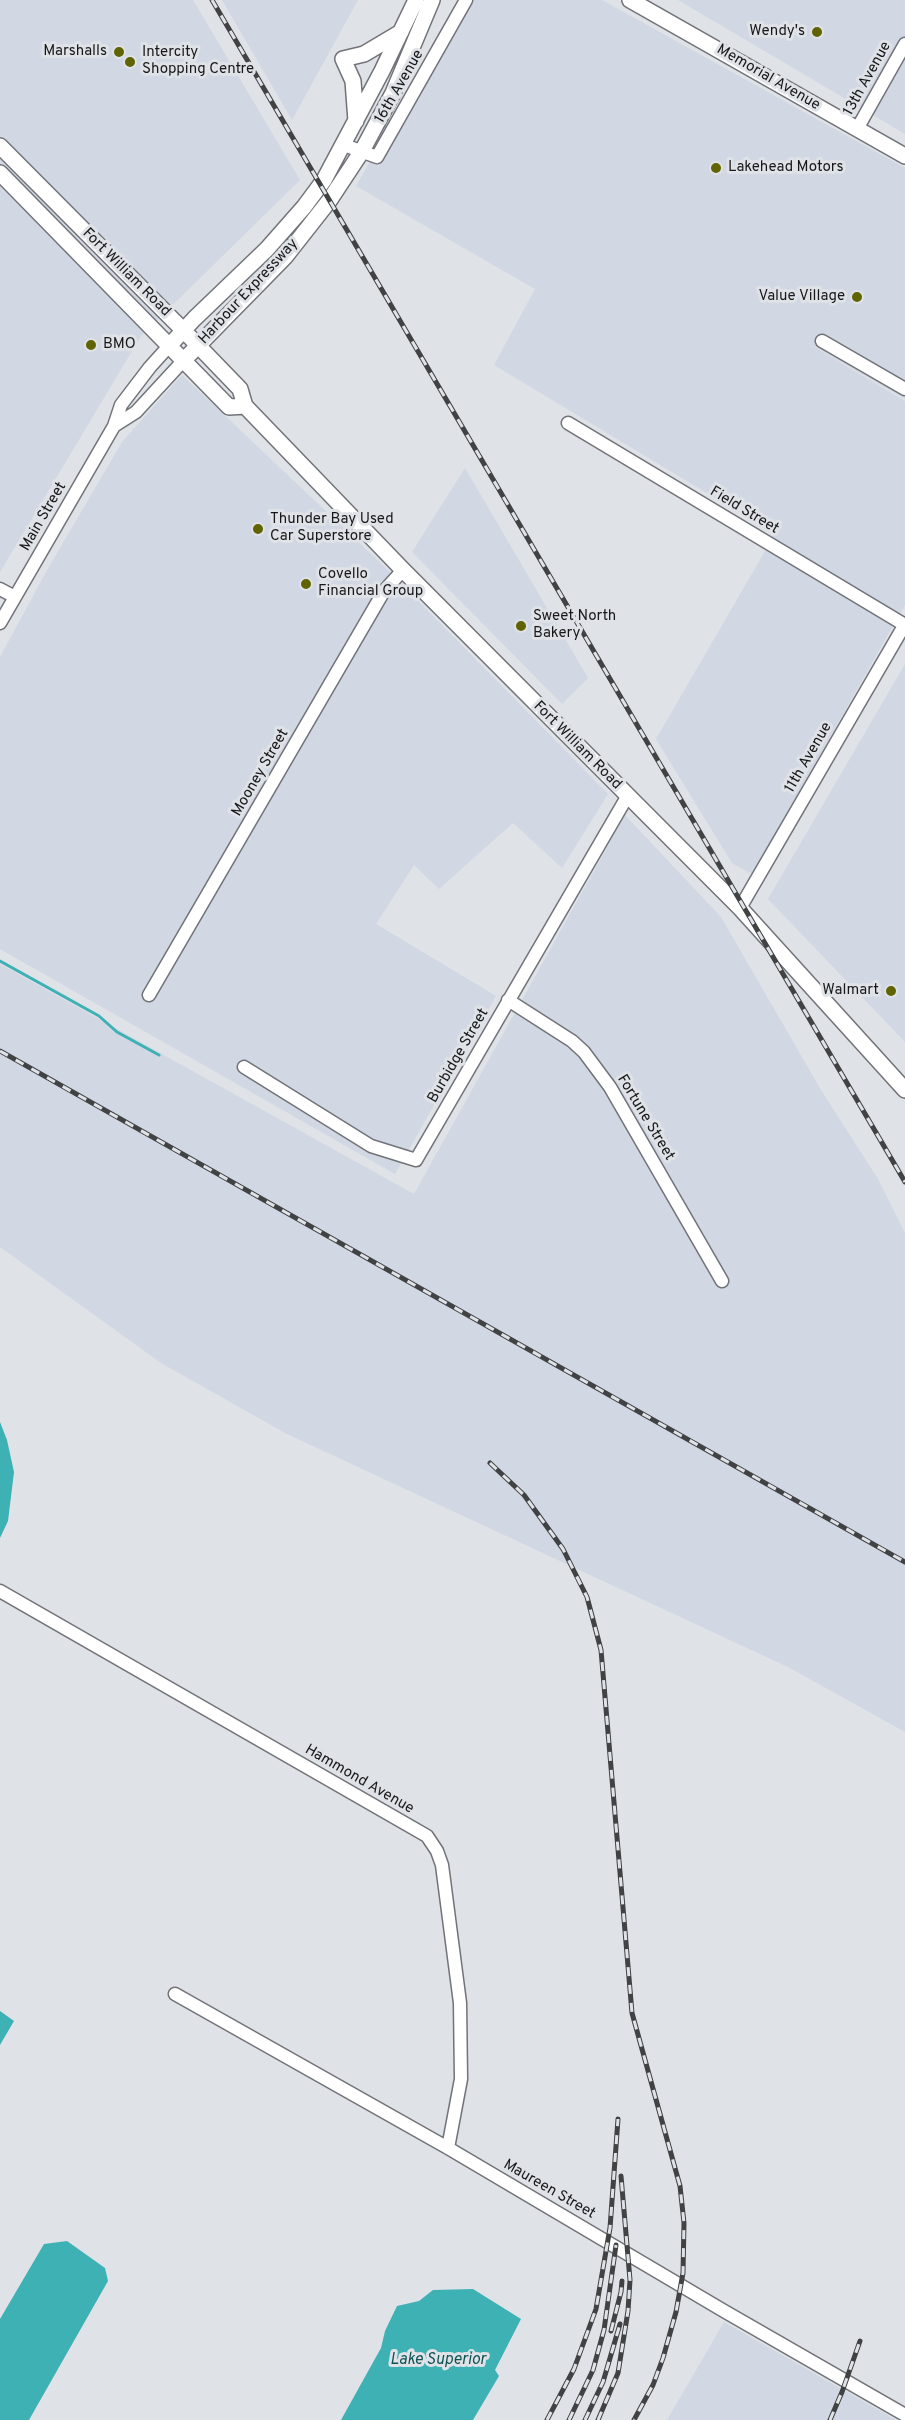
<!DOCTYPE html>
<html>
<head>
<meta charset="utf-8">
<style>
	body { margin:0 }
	canvas { display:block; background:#dfe2e7 }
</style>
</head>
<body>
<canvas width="905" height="2420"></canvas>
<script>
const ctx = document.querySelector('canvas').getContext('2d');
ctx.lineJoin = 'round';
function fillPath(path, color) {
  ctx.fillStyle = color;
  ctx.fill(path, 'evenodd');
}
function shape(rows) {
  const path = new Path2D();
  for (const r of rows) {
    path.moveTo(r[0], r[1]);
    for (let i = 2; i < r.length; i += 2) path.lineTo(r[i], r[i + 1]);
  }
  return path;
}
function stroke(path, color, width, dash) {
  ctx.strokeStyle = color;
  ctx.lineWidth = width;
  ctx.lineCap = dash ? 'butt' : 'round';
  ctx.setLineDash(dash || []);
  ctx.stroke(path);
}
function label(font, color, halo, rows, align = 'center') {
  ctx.font = font + ' Overpass,sans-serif';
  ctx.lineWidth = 6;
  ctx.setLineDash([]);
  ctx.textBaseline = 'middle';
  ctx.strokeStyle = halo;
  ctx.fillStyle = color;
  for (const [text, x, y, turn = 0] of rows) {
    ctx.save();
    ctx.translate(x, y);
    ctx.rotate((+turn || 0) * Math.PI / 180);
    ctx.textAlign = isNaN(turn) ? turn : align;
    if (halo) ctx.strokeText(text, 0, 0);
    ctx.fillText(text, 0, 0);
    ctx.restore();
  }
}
fillPath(shape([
	[0,0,193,0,300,180,141,336,0,572],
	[222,0,358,0,292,120],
	[462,0,602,0,905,168,905,399,784,329,905,401,905,605,752,874,732,863,656,739,775,534,494,365,535,289,356,186],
	[678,0,905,0,905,134],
	[182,375,387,569,608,794,562,868,513,823,439,889,414,865,376,924,496,996,395,1174,0,949,0,657,46,572,122,442],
	[465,468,588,678,562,704,412,552],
	[905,664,905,1042,768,899],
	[625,815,721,917,821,1090,878,1179,905,1233,905,1732,790,1668,287,1434,161,1363,0,1247,0,964,414,1194],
	[724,2322,896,2420,667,2420]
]), '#d1d7e3');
fillPath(shape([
	[0,1422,7,1440,14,1472,8,1521,0,1538],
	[0,2011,14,2021,0,2045],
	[67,2241,105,2268,108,2281,29,2420,0,2420,0,2319,44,2244],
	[473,2289,521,2319,495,2370,499,2376,473,2420,341,2420,381,2348,385,2331,397,2306,419,2301,433,2290]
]), '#3eb1b5');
stroke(shape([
	[0,961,99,1016,117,1032,159,1055]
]), '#3eb1b5', 3);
const minor = shape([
	[857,129,905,44],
	[344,145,377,157,466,0],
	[822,341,905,389],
	[568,423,905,625],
	[114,426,136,412,183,361],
	[0,589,15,597],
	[0,623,114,426,121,405,150,367,169,346],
	[740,908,905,624],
	[149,995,384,591,403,570],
	[508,1000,572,1041,584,1052,610,1087,722,1281],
	[244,1067,371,1146,416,1160,627,797],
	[0,1591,427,1836,437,1851,442,1865,460,2003,461,2079,448,2148],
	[175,1994,448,2148,724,2311,905,2415]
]);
const major = shape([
	[630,0,905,156],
	[356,121,353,81,343,59,364,54,401,32],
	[0,146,183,330,240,389,245,406,403,570,740,908,905,1090],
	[0,173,229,407,245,406],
	[169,346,194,319,267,249,304,207,324,180,382,71,416,0],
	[183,361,285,257,329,201,362,151,393,93,432,0]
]);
stroke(minor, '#717378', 15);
stroke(major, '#717378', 18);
stroke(minor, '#fff', 12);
stroke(major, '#fff', 15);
const rail = shape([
	[212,0,905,1182],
	[0,1051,905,1562],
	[490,1463,524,1495,563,1549,587,1597,601,1650,632,2013,680,2186,684,2223,683,2273,676,2312,663,2358,653,2385,634,2420],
	[611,2331,621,2292,622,2281],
	[547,2420,574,2369,596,2309,610,2228,618,2119],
	[569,2420,593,2370,604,2330,616,2245],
	[585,2420,603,2382,620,2324],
	[598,2420,618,2373,628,2311,630,2280,621,2176],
	[830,2420,842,2392,860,2341]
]);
stroke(rail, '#404244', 5);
stroke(rail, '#dfe2e7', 3, [9]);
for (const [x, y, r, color] of [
	[817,32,6,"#606400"],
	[119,52,6,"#606400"],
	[130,62,6,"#606400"],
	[716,168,6,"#606400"],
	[857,297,6,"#606400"],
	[91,345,6,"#606400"],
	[258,529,6,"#606400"],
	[306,584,6,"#606400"],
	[521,626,6,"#606400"],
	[891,991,6,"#606400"]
]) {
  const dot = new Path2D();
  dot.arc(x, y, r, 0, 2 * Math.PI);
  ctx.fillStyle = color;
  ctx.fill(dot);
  stroke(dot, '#dfe2e7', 2);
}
label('15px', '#17181a', '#dfe2e7', [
	["Wendy's",805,32,"right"],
	["Marshalls",107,52,"right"],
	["Intercity",142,53],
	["Shopping Centre",142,70],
	["Lakehead Motors",728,168],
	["Value Village",845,297,"right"],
	["BMO",103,345],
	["Thunder Bay Used",270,520],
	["Car Superstore",270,537],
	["Covello",318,575],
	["Financial Group",318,592],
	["Sweet North",533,617],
	["Bakery",533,634],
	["Walmart",879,991,"right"]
], 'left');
label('15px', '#17181a', '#dfe2e7', [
	["Memorial Avenue",768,78,30],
	["13th Avenue",868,79,-61],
	["16th Avenue",400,87,-60],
	["Fort William Road",126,273,45],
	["Harbour Expressway",249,292,-47],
	["Field Street",744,511,31],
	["Main Street",44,517,-60],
	["Fort William Road",577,746,45],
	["11th Avenue",809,758,-60],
	["Mooney Street",261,773,-60],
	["Burbidge Street",459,1056,-60],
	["Fortune Street",645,1118,59],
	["Hammond Avenue",359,1780,30],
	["Maureen Street",549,2190,30]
]);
label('italic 16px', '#115355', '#dfe2e7', [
	["Lake Superior",438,2361]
]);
</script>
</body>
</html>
